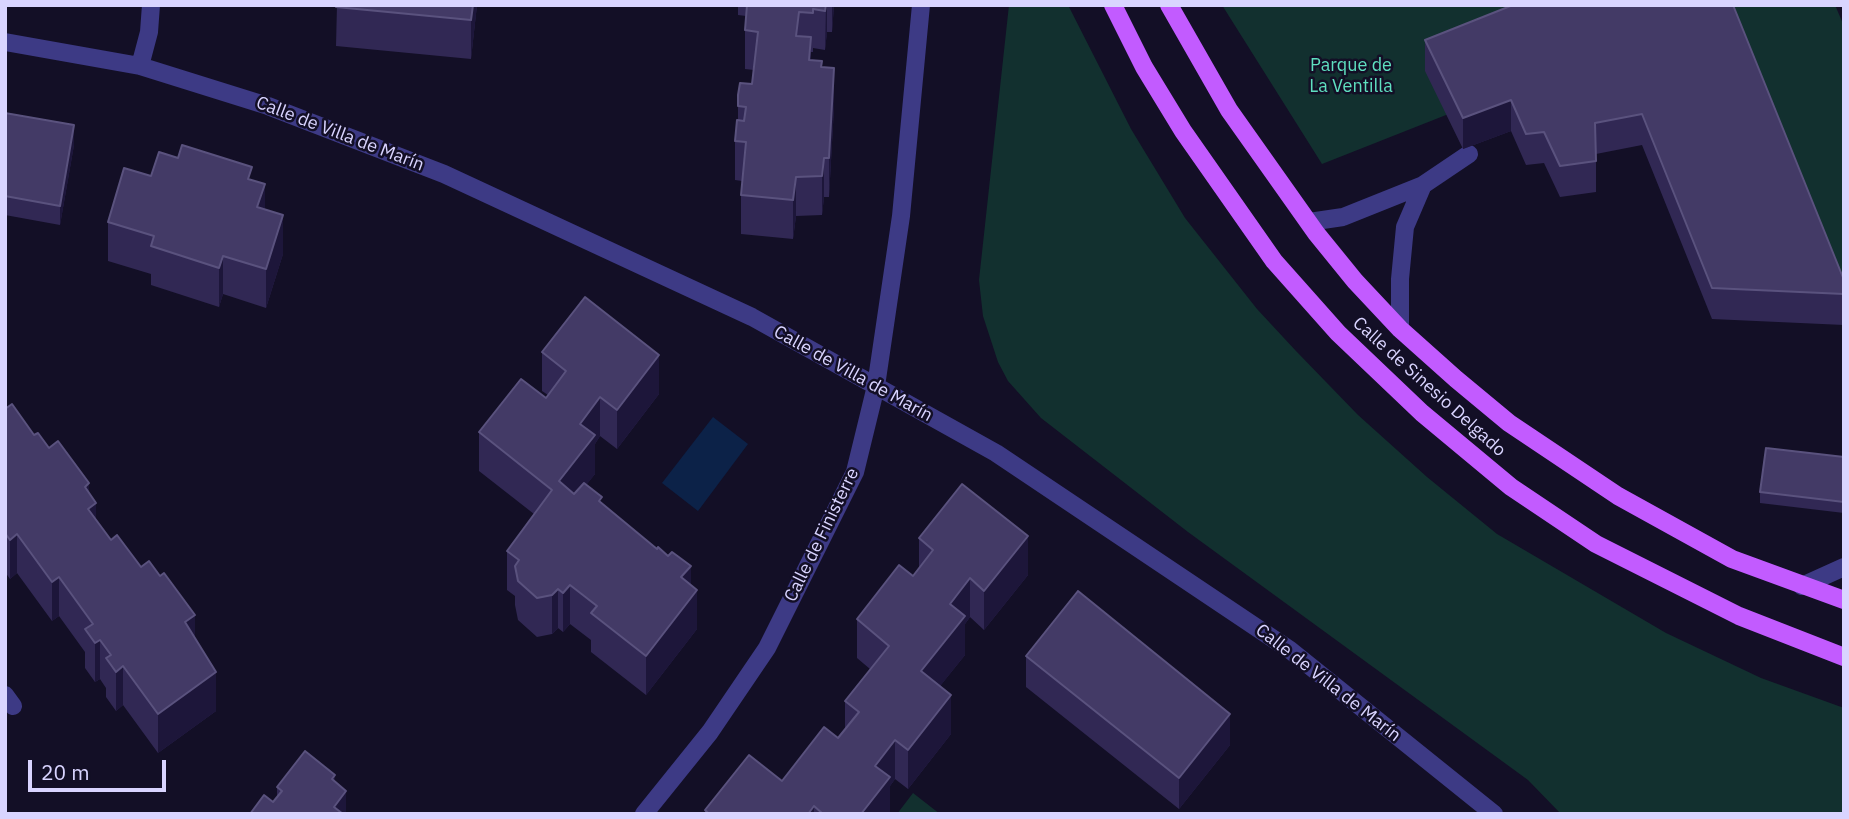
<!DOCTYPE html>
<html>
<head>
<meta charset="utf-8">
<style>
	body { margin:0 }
	#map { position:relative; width:1849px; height:819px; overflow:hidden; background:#130f26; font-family:"IBM Plex Sans",sans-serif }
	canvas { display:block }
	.frame { position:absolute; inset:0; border:7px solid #d9d4ff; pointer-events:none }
	.scale { position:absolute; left:28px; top:760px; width:138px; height:32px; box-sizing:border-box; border:4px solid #d9d4ff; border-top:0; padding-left:9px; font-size:21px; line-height:24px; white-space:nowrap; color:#d9d4ff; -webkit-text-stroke:5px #130f26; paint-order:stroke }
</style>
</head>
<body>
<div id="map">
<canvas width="1849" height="819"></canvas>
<div class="frame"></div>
<div class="scale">20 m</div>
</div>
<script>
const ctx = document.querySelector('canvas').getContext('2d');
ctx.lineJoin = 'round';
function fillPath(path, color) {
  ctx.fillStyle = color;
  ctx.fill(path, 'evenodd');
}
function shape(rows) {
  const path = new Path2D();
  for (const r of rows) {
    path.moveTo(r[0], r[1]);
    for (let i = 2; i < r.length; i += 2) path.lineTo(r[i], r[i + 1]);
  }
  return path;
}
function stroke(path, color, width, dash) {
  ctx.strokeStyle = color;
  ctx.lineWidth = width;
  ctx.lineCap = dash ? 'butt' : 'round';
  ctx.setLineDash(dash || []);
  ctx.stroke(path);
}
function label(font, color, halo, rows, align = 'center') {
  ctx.font = font + ' "IBM Plex Sans",sans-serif';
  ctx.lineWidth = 5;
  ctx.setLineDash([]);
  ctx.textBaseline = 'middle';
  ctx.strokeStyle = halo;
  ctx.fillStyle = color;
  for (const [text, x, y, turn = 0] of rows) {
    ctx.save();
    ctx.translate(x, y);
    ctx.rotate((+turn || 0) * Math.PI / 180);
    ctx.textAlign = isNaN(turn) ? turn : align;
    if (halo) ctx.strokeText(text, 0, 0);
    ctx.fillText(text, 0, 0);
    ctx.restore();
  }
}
fillPath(shape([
	[1009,5,1068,5,1131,129,1185,218,1257,309,1296,351,1358,415,1427,477,1497,534,1666,633,1761,678,1844,708,1844,814,1561,814,1528,780,1188,532,1041,418,1008,381,998,362,983,316,979,280],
	[1222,5,1592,5,1446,115,1322,164],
	[1720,5,1835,5,1844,26,1844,311],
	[913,793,940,814,897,814]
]), '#12302f');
fillPath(shape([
	[713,417,748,444,698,511,662,483]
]), '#0c2248');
stroke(shape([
	[1309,222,1343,217,1423,185,1469,154],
	[1400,329,1400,279,1405,227,1423,185],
	[1802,586,1844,567]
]), '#3d3a85', 18);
stroke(shape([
	[5,42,140,66,268,106,444,174,752,317,996,453,1290,650,1494,814],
	[140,66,149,32,151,5],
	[5,695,13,706],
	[644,814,710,732,767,648,855,472,876,386,901,216,921,5]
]), '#3d3a85', 18);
stroke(shape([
	[1113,5,1144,67,1183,131,1274,261,1338,333,1422,413,1511,487,1596,544,1739,616,1844,657],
	[1169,5,1229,110,1316,233,1355,281,1400,329,1456,379,1509,423,1618,496,1732,559,1844,600]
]), '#c25bff', 18);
fillPath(shape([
	[337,5,477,5,471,59,336,46],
	[738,5,834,5,832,32,827,32,825,50,813,48,813,52,811,52,811,60,822,67,834,107,829,197,824,197,822,215,796,216,793,239,741,234,741,195,742,181,735,180,735,141,738,120,738,95,752,84,754,70,745,69,745,30,746,16,738,15],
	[1513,5,1844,280,1844,325,1712,319,1642,145,1596,154,1596,192,1560,197,1544,163,1526,165,1511,131,1463,149,1425,71,1425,40],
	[5,113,74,145,60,225,5,215],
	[151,176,252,180,283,254,266,308,223,294,219,307,151,285,151,274,108,261,108,222],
	[542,352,659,394,617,449,600,436,595,444,595,474,586,485,602,503,691,585,697,629,646,695,591,652,591,640,570,624,563,632,558,628,552,634,537,637,518,620,515,605,515,596,507,590,507,551,534,514,479,471,479,432,546,398,548,395,542,391],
	[5,409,49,448,89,492,96,520,111,540,195,638,216,711,158,753,123,705,116,711,106,697,106,688,100,679,95,682,85,668,85,652,59,616,52,621,17,573,10,579,5,572],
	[1844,457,1844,513,1760,503,1760,492],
	[919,538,1028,575,984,630,970,617,965,624,965,655,940,686,951,734,908,789,895,779,890,786,890,814,705,814,705,810,782,781,838,738,845,730,845,701,870,669,857,658,857,619,913,576,919,568],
	[1026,656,1230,745,1179,809,1026,687],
	[335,782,346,814,273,802,277,797,277,787]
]), '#312854');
fillPath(shape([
	[473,5,477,5,471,59,471,20],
	[826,5,827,5,827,32,825,50],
	[832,5,834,5,832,32],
	[811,37,811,76,809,60],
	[834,68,834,107,829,197,829,158],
	[1511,100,1511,131,1463,149,1463,118],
	[74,125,74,145,60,225,60,206],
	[824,158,824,197,822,215,822,176],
	[796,177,796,216,793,239,793,200],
	[265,184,265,223,257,207],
	[283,215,283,254,266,308,266,269],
	[223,256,223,294,219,307,219,268],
	[659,355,659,394,617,449,617,410],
	[600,397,600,436,595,444,595,474,559,520,559,481,580,424],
	[89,483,89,508,96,503,96,542,85,526,85,487],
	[17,534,17,573,10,579,10,540],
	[1028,536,1028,575,984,630,984,591],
	[691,566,691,598,697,590,697,629,646,695,646,656,681,577],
	[59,577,59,616,52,621,52,582],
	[970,578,970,617,965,624,965,655,921,710,921,671,950,604],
	[570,585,570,624,563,632,563,593],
	[558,589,558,628,552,634,552,595],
	[195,615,195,654,185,622],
	[100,640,100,679,95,682,95,643],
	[123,666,123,705,116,711,116,672],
	[216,672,216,711,158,753,158,714],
	[951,695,951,734,908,789,908,750],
	[1230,714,1230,745,1179,809,1179,778],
	[895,740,895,779,890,786,890,814,861,814,875,766],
	[335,775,335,805,346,791,346,814,332,814,332,779],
	[814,806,814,814,808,814]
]), '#1d163a');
const building = shape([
	[337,5,473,5,471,20,336,7,337,5],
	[747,5,826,5,825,11,813,9,813,13,799,12,796,36,811,37,809,60,822,61,821,67,834,68,829,158,824,158,822,176,796,177,793,200,741,195,746,142,735,141,737,120,744,121,746,107,738,106,738,95,740,83,752,84,758,32,745,30,747,5],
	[1513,5,1733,5,1844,280,1844,294,1712,288,1642,114,1595,123,1596,161,1560,166,1544,132,1526,134,1511,100,1463,118,1425,40,1513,5],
	[5,113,74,125,60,206,5,196,5,113],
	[182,145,252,167,248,179,265,184,257,207,283,215,266,269,223,256,219,268,151,246,154,236,108,222,124,168,151,176,159,152,178,158,182,145],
	[585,297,659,355,617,410,600,397,580,424,595,435,559,481,574,494,584,483,602,497,599,501,657,549,658,547,668,556,672,552,691,566,681,577,697,590,646,656,591,613,597,606,570,585,563,593,558,589,552,595,537,598,518,581,515,566,519,560,507,551,552,490,479,432,521,379,546,398,566,371,542,352,585,297],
	[12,404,34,435,38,433,49,448,58,441,89,483,85,487,96,503,88,509,111,540,117,535,141,567,149,561,160,576,164,573,195,615,185,622,216,672,158,714,123,666,116,672,106,658,111,655,100,640,95,643,85,629,93,624,59,577,52,582,17,534,10,540,5,533,5,409,12,404],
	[1766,448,1844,457,1844,502,1760,492,1766,448],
	[962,484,1028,536,984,591,970,578,950,604,965,616,921,671,951,695,908,750,895,740,875,766,890,777,861,814,823,814,814,806,808,814,709,814,705,810,749,755,782,781,824,727,838,738,859,712,845,701,889,646,857,619,899,565,913,576,933,550,919,538,962,484],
	[1078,591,1230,714,1179,778,1026,656,1078,591],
	[305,751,335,775,332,779,346,791,334,807,343,814,250,814,264,795,273,802,282,791,277,787,305,751]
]);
fillPath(building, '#433a66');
stroke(building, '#5a527e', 2);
label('18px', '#5fe0c0', '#130f26', [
	["Parque de",1351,66],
	["La Ventilla",1351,87]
]);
label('18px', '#d9d4ff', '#130f26', [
	["Calle de Villa de Marín",340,134,21],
	["Calle de Villa de Marín",853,374,29],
	["Calle de Sinesio Delgado",1429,387,42],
	["Calle de Finisterre",822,535,-64],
	["Calle de Villa de Marín",1328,683,38]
]);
</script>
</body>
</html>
